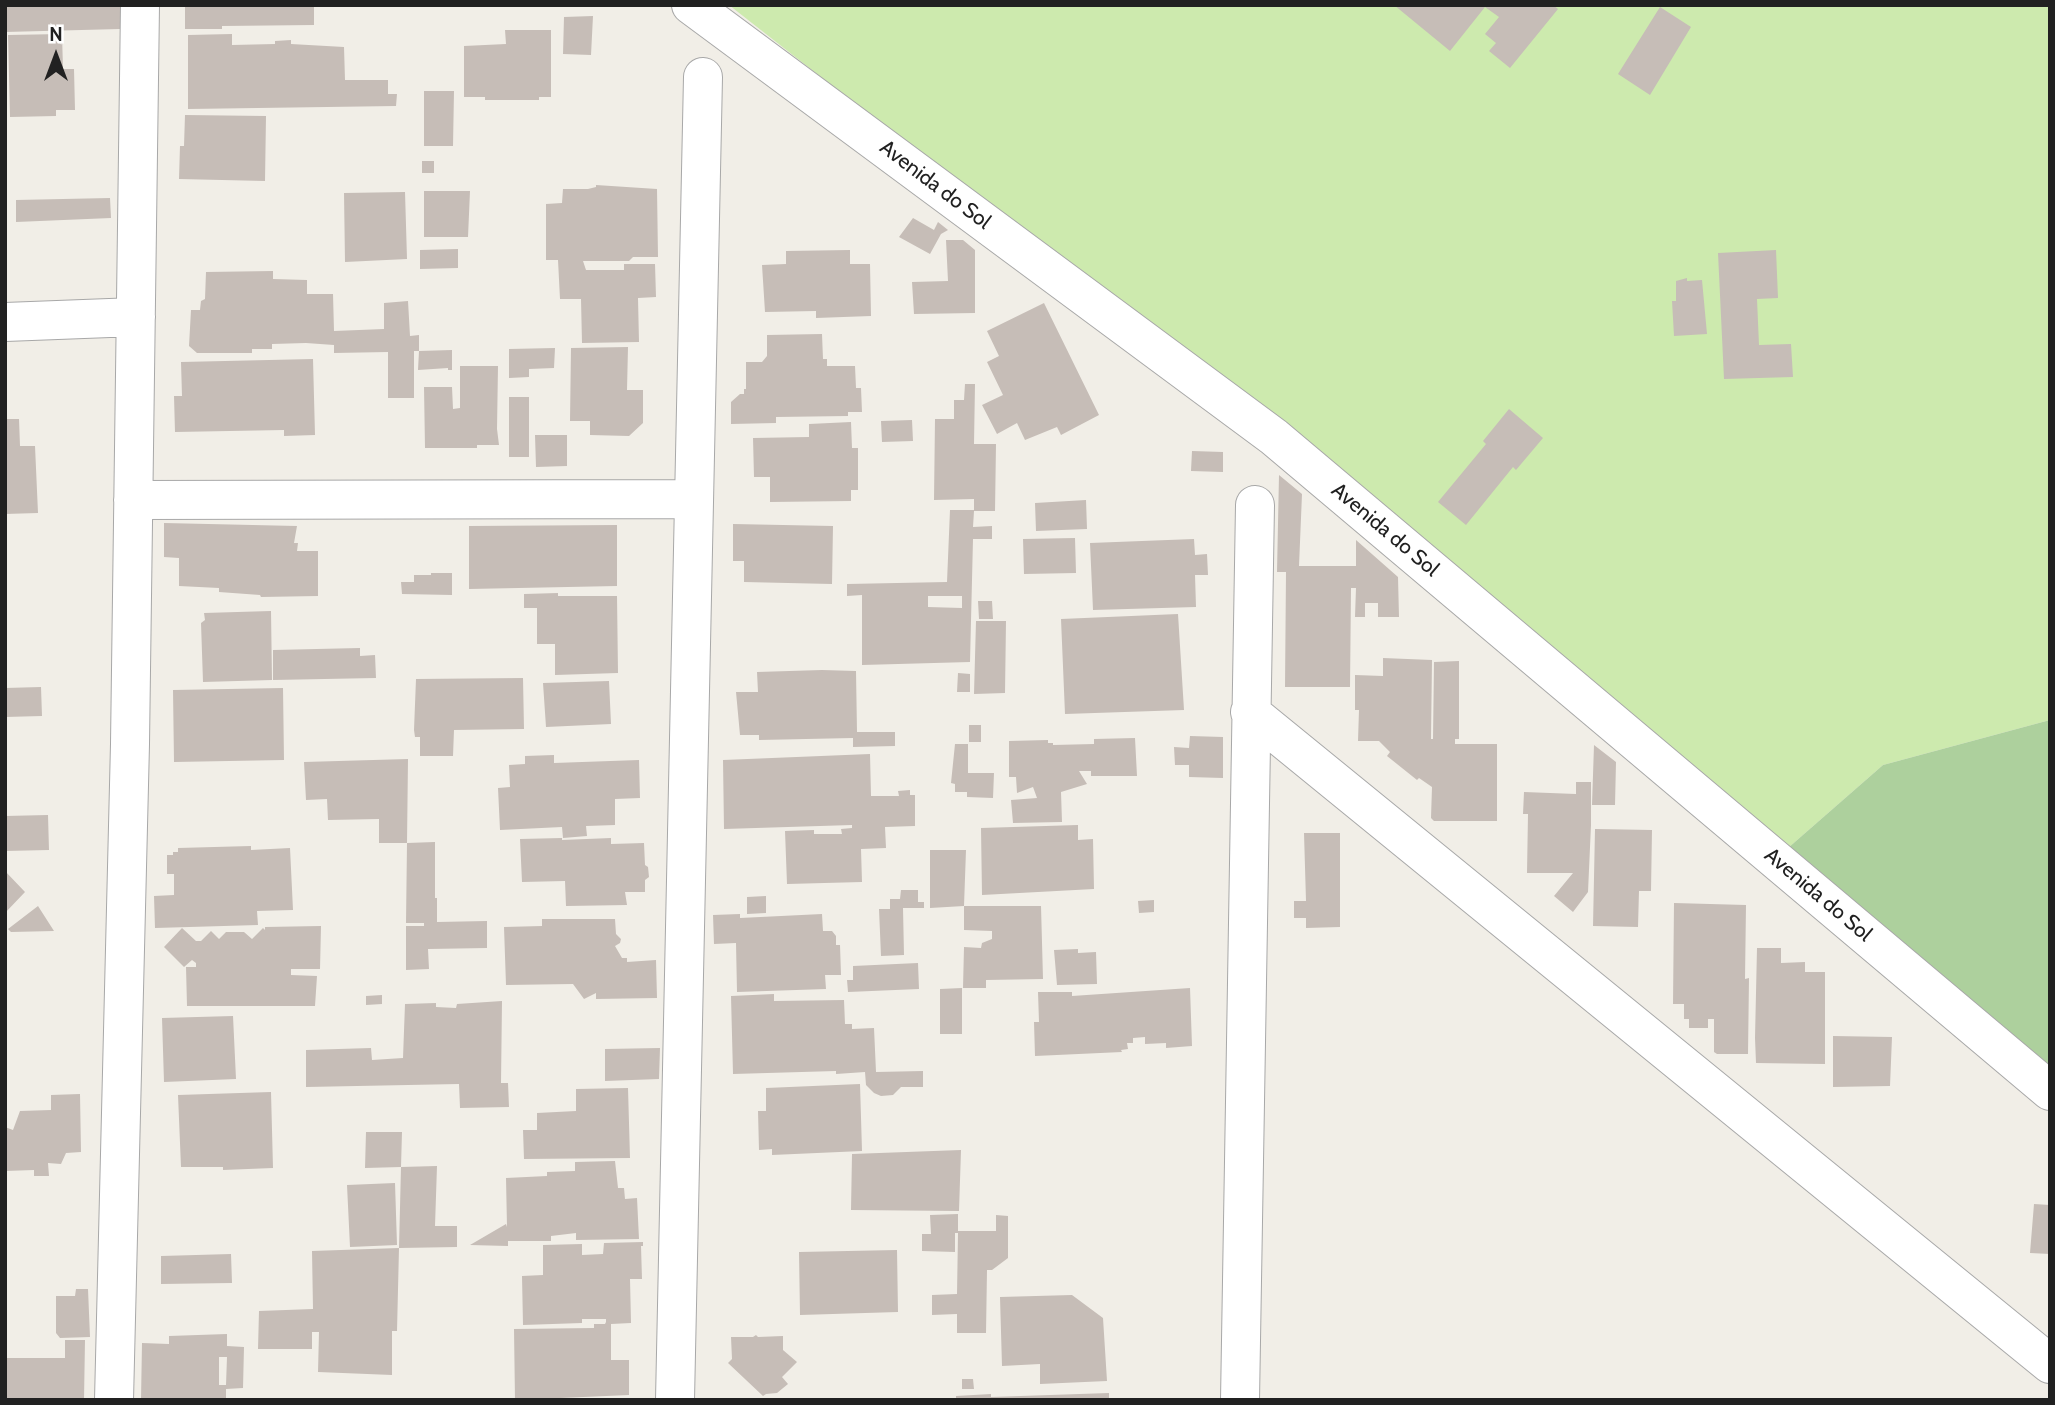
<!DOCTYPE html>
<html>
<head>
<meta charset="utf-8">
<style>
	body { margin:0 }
	#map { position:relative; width:2055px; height:1405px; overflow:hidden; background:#f1eee7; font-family:Cabin,sans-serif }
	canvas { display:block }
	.frame { position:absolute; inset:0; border:7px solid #212121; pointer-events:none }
	.north { position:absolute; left:21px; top:21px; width:70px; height:70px; -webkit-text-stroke:5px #fff; paint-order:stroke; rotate:0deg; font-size:19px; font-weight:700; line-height:28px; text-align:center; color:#212121 }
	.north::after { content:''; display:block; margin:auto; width:24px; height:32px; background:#212121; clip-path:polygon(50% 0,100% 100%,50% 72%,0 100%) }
</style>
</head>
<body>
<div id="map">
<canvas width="2055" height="1405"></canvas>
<div class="frame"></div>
<div class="north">N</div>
</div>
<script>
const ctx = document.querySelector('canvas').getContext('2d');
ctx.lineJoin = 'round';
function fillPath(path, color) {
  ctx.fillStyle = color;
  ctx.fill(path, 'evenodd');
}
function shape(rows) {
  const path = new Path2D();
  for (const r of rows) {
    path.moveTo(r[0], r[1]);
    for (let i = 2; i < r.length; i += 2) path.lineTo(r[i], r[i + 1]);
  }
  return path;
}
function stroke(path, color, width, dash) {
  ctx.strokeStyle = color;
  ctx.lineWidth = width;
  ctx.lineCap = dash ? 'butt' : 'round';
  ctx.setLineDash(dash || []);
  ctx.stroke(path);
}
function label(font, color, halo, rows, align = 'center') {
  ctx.font = font + ' Cabin,sans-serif';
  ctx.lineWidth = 5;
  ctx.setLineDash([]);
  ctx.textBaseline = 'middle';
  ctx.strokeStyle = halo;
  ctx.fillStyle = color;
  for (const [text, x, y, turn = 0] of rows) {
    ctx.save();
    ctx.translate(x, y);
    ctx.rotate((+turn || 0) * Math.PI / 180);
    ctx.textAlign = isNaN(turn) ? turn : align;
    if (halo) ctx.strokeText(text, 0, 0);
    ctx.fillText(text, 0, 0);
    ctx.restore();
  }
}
fillPath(shape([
	[729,5,2050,5,2050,720,1883,765,1788,848,1142,329]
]), '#cdeaae');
fillPath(shape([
	[2050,720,2050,1070,1788,848,1883,765]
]), '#add09d');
fillPath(shape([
	[5,5,120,5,120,29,5,32],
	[185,5,314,5,314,25,222,26,222,29,185,29],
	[1394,5,1553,5,1558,9,1510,68,1489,51,1496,43,1485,34,1499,17,1485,7,1450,51],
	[1660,7,1691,27,1650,95,1618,74],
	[593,16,591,55,563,54,564,17],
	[505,30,551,30,551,97,539,97,539,100,485,100,485,97,464,97,464,46,506,44],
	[62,34,63,69,74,69,75,110,56,110,56,116,10,117,8,35],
	[232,34,232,45,275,44,275,41,291,40,291,44,344,47,345,80,388,80,388,94,397,94,396,106,188,109,188,35],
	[424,91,454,91,453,146,424,146],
	[185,115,266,116,265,181,179,179,180,146,184,146],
	[422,161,434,161,434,173,422,173],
	[596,185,657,189,658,257,633,257,629,261,583,261,586,270,624,270,624,264,655,264,656,297,638,298,639,342,582,343,581,299,560,299,558,260,546,260,546,204,562,203,563,189,588,189,596,187],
	[424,191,470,191,468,237,424,237],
	[405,192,407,259,345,262,344,193],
	[110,198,111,218,16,222,16,200],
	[913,218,934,230,938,222,948,230,941,234,930,254,899,237],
	[946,240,963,240,975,250,975,313,914,314,912,282,948,281],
	[458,249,458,268,420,269,420,250],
	[850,250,850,264,870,264,871,316,816,318,816,311,765,312,762,265,786,264,786,251],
	[1776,250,1778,298,1757,299,1759,345,1791,344,1793,377,1724,379,1718,253],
	[273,271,273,279,307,280,307,294,333,294,334,331,384,329,384,303,408,301,410,336,419,335,419,351,452,350,452,370,448,370,448,368,418,370,419,351,414,351,414,398,388,398,388,352,334,353,334,345,306,343,272,344,272,349,252,349,252,353,197,353,189,346,191,310,200,310,201,301,205,299,206,272],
	[1687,278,1687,281,1702,280,1707,334,1674,336,1672,301,1676,301,1676,281],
	[1044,303,1099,415,1061,435,1057,427,1025,440,1017,423,997,434,982,405,1003,395,987,362,999,356,987,331],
	[822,334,823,359,827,359,827,366,855,366,856,388,861,388,862,412,848,412,848,416,776,417,776,423,731,424,731,402,740,394,744,394,744,389,746,389,746,362,762,362,767,356,767,335],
	[628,347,627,390,643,390,643,423,629,436,590,435,590,421,570,421,571,348],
	[555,348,554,368,529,369,529,377,509,378,509,349],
	[313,359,315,435,284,436,284,430,175,432,174,396,182,396,181,362],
	[460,366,498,366,497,429,499,445,477,445,477,448,425,448,424,387,452,387,453,409,460,408],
	[965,384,975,384,974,444,996,444,995,511,974,511,973,527,992,526,992,539,973,539,970,662,862,665,862,595,847,596,847,584,947,582,950,510,974,510,974,499,934,500,935,419,954,419,954,400,964,400],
	[928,596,962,596,962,608,928,607],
	[509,397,529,397,529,457,509,457],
	[1509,409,1543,438,1516,470,1513,467,1466,525,1438,502,1486,444,1483,441],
	[5,419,19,419,20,446,35,446,38,513,5,514],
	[912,420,913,441,882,442,881,421],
	[851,422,852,448,858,448,858,490,851,490,851,501,770,502,770,477,754,477,753,438,809,437,809,424],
	[535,435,567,435,567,466,536,467],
	[1192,451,1223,452,1223,472,1191,471],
	[1279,475,1302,494,1299,566,1356,566,1356,540,1398,577,1399,617,1378,617,1378,603,1365,603,1365,617,1355,617,1356,588,1351,588,1350,687,1285,687,1286,572,1277,572],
	[1086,500,1087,529,1036,531,1035,503],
	[164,523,297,526,294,543,298,543,297,551,318,551,318,596,261,597,260,595,219,592,219,588,179,586,179,558,164,557],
	[733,524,833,526,832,584,744,582,744,561,733,561],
	[617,525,617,586,469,589,469,526],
	[1075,538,1076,573,1024,574,1023,539],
	[1194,539,1195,555,1207,554,1208,575,1195,575,1196,607,1093,610,1090,543],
	[431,573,452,573,452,595,402,594,401,582,414,582,414,575,431,575],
	[558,593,558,596,617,596,618,673,555,675,555,644,537,644,537,608,524,608,524,594],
	[978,601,992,601,993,619,979,619],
	[271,611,272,680,203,682,201,623,205,620,204,613],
	[1178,614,1184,710,1065,714,1061,619],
	[976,621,1006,621,1005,693,974,694],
	[360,648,360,656,375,655,376,678,273,680,273,650],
	[1383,658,1432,660,1431,739,1433,739,1434,662,1459,661,1459,739,1455,739,1455,744,1497,744,1497,821,1434,821,1431,818,1432,787,1419,778,1417,780,1387,756,1390,752,1379,741,1358,741,1359,710,1355,710,1355,675,1383,676],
	[822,670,856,671,857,732,895,732,895,746,853,747,853,738,759,740,759,735,740,735,736,692,758,692,757,672],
	[958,673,970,674,970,692,957,692],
	[523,678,524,729,454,730,453,756,420,756,420,737,415,737,414,730,416,679],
	[609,681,611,724,546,727,543,683],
	[41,687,42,716,5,717,5,688],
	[283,688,284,760,174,762,173,690],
	[969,725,981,725,981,742,969,742],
	[1190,736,1223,737,1223,778,1189,777,1189,765,1175,765,1174,747,1189,748],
	[1135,738,1137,776,1091,776,1091,771,1079,771,1087,784,1061,792,1062,822,1013,823,1011,800,1037,798,1033,787,1017,793,1016,777,1009,777,1009,741,1048,740,1048,743,1053,743,1053,745,1094,744,1094,739],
	[955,744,968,744,968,773,994,773,993,798,967,797,967,792,955,792,955,784,951,783],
	[1594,745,1616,762,1615,805,1592,805],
	[870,754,871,796,899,796,898,791,910,790,910,795,915,795,915,826,885,827,886,848,861,849,862,882,787,884,785,831,814,830,814,834,842,834,841,829,852,828,852,825,724,829,723,760],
	[554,755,554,763,639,760,640,798,615,799,615,825,586,826,587,836,563,838,562,827,500,830,498,788,510,787,509,765,525,764,525,756],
	[408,759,407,843,435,842,435,898,437,898,437,922,487,921,487,948,428,949,429,969,406,970,406,926,424,926,424,923,406,923,407,843,379,843,379,819,328,820,327,799,306,800,304,762],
	[1576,782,1591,782,1591,825,1588,892,1573,912,1554,896,1573,873,1527,873,1528,814,1523,814,1524,792,1576,794],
	[48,815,49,850,5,851,5,816],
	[1078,825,1078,840,1093,839,1094,889,982,895,981,828],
	[1595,829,1652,830,1651,891,1639,891,1638,927,1593,926],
	[1304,833,1340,833,1340,927,1306,928,1306,918,1294,918,1294,901,1306,901],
	[562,838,562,840,611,838,611,844,644,843,645,865,648,867,649,877,645,880,645,892,625,892,627,905,566,906,565,881,522,882,520,839],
	[251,846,251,850,290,848,293,910,257,911,258,925,155,928,154,896,174,895,174,874,167,874,167,855,173,855,173,852,178,852,178,848],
	[930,850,966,850,964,906,930,908],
	[5,871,25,892,5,913],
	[901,890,918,890,918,902,924,902,924,908,903,908,904,955,881,956,879,909,890,909,890,899,900,899],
	[766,896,766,913,747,914,747,897],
	[1154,900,1154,912,1139,913,1138,901],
	[1674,903,1746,905,1745,979,1749,978,1748,1054,1717,1054,1714,1052,1714,1019,1708,1019,1708,1028,1689,1028,1689,1019,1684,1019,1684,1004,1673,1004],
	[38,906,54,931,11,932,8,929],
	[964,906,1041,906,1043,979,986,980,986,988,963,988,964,947,981,948,982,943,992,939,992,931,964,930],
	[740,914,740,918,822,914,823,931,832,931,836,936,836,945,840,945,841,975,825,975,826,989,737,992,736,943,714,944,713,915],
	[542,919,615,919,616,934,621,939,620,943,615,946,622,958,627,958,627,962,656,960,657,998,596,999,596,993,584,999,573,984,506,985,504,927,542,926],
	[321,926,320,969,291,969,291,975,317,976,315,1006,187,1006,186,967,196,967,196,963,192,960,184,967,164,947,182,928,196,941,201,941,211,931,219,939,226,932,244,932,252,939,263,928,265,930,265,927],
	[1757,948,1781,948,1781,963,1805,962,1805,972,1825,972,1825,1064,1756,1063,1755,1038],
	[1078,949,1078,953,1096,952,1097,984,1057,985,1054,950],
	[918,963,919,989,848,992,847,980,853,980,853,966],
	[962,988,962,1034,940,1034,940,989],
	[1190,988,1192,1046,1166,1048,1166,1043,1145,1044,1145,1037,1133,1038,1133,1043,1127,1043,1128,1049,1121,1050,1122,1052,1035,1056,1034,1022,1039,1022,1038,992,1072,992,1072,996],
	[774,994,774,1001,844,1000,845,1024,852,1024,852,1029,874,1028,876,1072,923,1071,923,1087,901,1087,893,1095,881,1096,874,1093,866,1085,865,1072,836,1074,836,1071,733,1074,731,996],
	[382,995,382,1004,366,1005,366,996],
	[502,1001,501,1083,508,1083,509,1107,460,1108,459,1084,306,1087,306,1050,371,1048,372,1060,403,1058,405,1004,436,1003,436,1007,456,1008,457,1004],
	[233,1016,236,1079,164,1082,162,1018],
	[1833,1036,1892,1037,1890,1086,1833,1087],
	[660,1048,659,1079,605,1081,605,1049],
	[860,1084,862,1151,772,1155,772,1149,759,1150,758,1111,766,1111,766,1088],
	[628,1088,630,1158,524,1159,523,1130,537,1130,537,1113,576,1111,576,1089],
	[271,1092,273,1168,223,1170,223,1167,181,1167,178,1095],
	[80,1094,81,1152,66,1153,61,1164,48,1163,49,1176,34,1176,34,1170,5,1171,5,1127,13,1130,20,1111,51,1110,51,1095],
	[366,1132,402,1132,401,1167,437,1166,435,1226,457,1226,457,1247,399,1248,401,1167,365,1168],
	[961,1150,959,1211,851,1210,852,1154],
	[615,1161,618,1188,624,1188,625,1199,637,1198,639,1239,576,1240,576,1233,551,1236,551,1241,508,1241,508,1246,470,1245,506,1224,507,1227,506,1178,547,1176,547,1172,575,1171,575,1162],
	[395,1183,397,1245,350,1247,347,1185],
	[2034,1204,2050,1205,2050,1254,2030,1253],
	[958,1214,958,1231,996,1231,996,1215,1008,1216,1008,1258,992,1270,987,1270,986,1333,957,1333,957,1314,932,1315,932,1295,957,1294,958,1233,955,1233,955,1252,922,1251,922,1234,931,1234,930,1215],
	[643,1242,643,1246,641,1246,642,1279,630,1279,631,1323,611,1324,611,1360,629,1360,629,1395,515,1400,514,1329,594,1328,594,1324,605,1324,606,1322,606,1319,582,1319,582,1323,523,1325,522,1276,543,1275,543,1245,582,1244,582,1255,603,1254,604,1243],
	[399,1248,397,1331,392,1331,392,1375,318,1372,319,1332,312,1332,312,1349,258,1349,259,1311,313,1309,312,1251],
	[897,1250,898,1312,800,1315,799,1252],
	[231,1254,232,1283,161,1284,161,1256],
	[76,1289,88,1289,90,1337,60,1338,56,1333,56,1296,75,1296],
	[1072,1295,1103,1318,1107,1381,1040,1384,1040,1364,1002,1366,1000,1297],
	[227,1334,227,1346,244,1347,243,1388,226,1389,226,1400,141,1400,142,1343,169,1344,169,1336],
	[219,1357,227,1357,226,1385,219,1385],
	[756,1335,758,1337,783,1336,783,1350,797,1362,782,1377,788,1384,777,1393,766,1394,763,1396,728,1363,732,1359,731,1337,753,1337],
	[65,1340,85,1340,84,1400,5,1400,5,1358,65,1358],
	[962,1379,973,1379,974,1389,962,1389],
	[1109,1393,1109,1400,956,1400,956,1396,991,1394,991,1397]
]), '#c6bdb7');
const minor = shape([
	[691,5,1274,437,2050,1091],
	[5,322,136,317],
	[133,500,694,499],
	[1250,712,2050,1364],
	[114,1400,130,744,140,5],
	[675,1400,703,77],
	[1240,1400,1255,505]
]);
stroke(minor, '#a8a8a8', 40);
stroke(minor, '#fff', 38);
label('21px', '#212121', '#fff', [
	["Avenida do Sol",935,185,37],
	["Avenida do Sol",1385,530,40],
	["Avenida do Sol",1818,895,40]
]);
</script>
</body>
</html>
